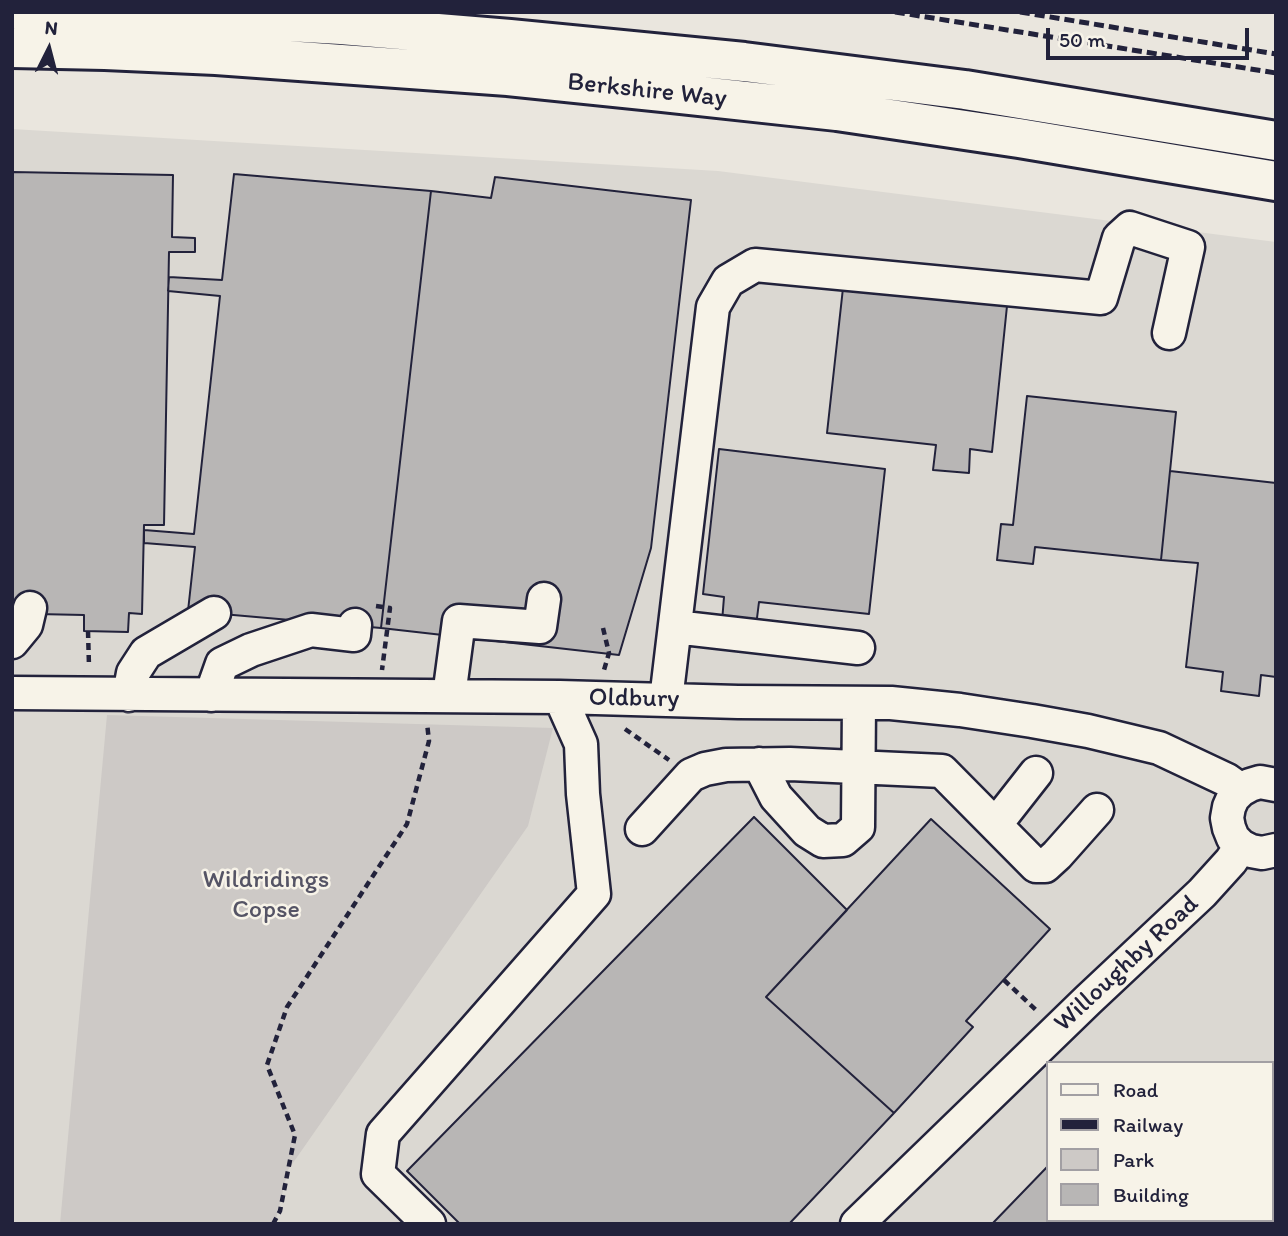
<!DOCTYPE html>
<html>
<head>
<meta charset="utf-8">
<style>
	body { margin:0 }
	#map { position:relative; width:1288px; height:1236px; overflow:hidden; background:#eae6de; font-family:Itim,sans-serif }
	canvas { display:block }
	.frame { position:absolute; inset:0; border:14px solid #22223b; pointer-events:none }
	.legend { position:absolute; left:1046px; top:1061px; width:228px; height:161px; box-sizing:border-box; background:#f7f3e8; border:2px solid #a29fa3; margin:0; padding:9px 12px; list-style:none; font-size:21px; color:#22223b }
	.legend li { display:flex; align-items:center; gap:14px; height:35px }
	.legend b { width:35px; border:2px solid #a29fa3 }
	.north { position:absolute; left:14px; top:14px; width:70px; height:70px; -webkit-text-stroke:5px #f7f3e8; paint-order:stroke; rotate:6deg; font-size:19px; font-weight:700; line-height:28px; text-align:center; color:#22223b }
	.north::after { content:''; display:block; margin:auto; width:24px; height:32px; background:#22223b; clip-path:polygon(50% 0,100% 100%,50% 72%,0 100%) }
	.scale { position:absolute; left:1046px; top:28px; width:203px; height:32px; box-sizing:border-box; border:4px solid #22223b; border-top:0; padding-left:9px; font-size:21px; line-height:24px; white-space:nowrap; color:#22223b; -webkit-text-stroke:5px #f7f3e8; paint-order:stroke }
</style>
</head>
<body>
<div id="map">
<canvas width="1288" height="1236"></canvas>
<div class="frame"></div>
<ul class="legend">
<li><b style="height:9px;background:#f7f3e8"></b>Road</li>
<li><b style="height:9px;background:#22223b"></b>Railway</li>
<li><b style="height:19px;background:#cdc9c6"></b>Park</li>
<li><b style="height:19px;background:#b8b6b5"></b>Building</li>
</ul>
<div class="north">N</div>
<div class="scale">50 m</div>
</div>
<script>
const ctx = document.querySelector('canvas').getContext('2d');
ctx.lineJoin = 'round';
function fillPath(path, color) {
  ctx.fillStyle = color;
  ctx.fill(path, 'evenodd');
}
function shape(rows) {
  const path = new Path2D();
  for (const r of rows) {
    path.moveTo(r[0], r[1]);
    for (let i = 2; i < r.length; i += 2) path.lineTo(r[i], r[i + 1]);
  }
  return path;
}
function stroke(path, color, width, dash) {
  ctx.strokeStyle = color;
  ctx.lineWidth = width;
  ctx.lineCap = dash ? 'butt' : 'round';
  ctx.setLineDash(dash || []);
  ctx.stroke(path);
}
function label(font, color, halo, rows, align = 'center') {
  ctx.font = font + ' Itim,sans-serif';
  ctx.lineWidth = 5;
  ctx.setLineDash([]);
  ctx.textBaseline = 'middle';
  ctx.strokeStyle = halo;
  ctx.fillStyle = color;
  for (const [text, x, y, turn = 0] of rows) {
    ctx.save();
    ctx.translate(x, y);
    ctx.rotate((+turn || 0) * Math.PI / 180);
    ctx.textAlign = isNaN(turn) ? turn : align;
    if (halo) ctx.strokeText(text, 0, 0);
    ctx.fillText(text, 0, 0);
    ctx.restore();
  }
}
fillPath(shape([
	[12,129,718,171,1276,242,1276,1224,12,1224],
	[1048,1063,1272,1063,1272,1220,1048,1220]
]), '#dbd8d2');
fillPath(shape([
	[107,715,553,728,528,826,288,1170,275,1224,60,1224]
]), '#cdc9c6');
const building = shape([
	[12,172,173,175,172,237,195,238,195,252,169,252,164,525,144,525,142,614,129,613,128,632,84,631,84,615,37,614,37,608,12,607,12,172],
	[234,174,431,191,381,628,188,611,195,547,144,543,144,530,194,534,220,296,168,291,169,277,222,280,234,174],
	[495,177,691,200,651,548,619,655,381,628,431,191,491,198,495,177],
	[843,288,1007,306,992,452,970,449,969,473,933,470,936,445,827,433,843,288],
	[1027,396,1176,412,1161,560,1035,547,1033,564,997,560,1001,524,1013,525,1027,396],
	[719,449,885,469,869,614,759,602,756,626,722,622,724,597,703,594,719,449],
	[1170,471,1276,483,1276,677,1261,675,1259,696,1221,691,1223,672,1186,667,1198,563,1161,560,1170,471],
	[754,817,847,910,766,997,894,1113,789,1224,460,1224,407,1171,754,817],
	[931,819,1050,929,966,1021,973,1027,894,1113,766,997,931,819],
	[1048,1166,1048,1220,1237,1220,1233,1224,992,1224,1048,1166]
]);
fillPath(building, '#b8b6b5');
stroke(building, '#22223b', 2);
const minor = shape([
	[675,627,858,648],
	[12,642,26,625,30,608],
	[12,693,560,697,738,702,891,703,960,710,1032,721,1088,731,1159,748,1227,780,1241,790],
	[129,695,133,673,146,653,214,613],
	[211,695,222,664,251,650,311,630,354,635,355,625],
	[449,696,459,621,540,627,544,599],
	[666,700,713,307,728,281,755,265,1101,298,1119,238,1130,228,1188,247,1169,333],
	[759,764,776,797,807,831,823,841,843,840,858,827,859,703],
	[1276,785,1260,782,1250,785,1241,790,1233,798,1229,807,1227,818,1229,828,1233,838,1241,846,1251,851,1262,853,1276,850],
	[996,824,1036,773],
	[642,829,691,775,705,769,726,765,790,764,942,771,1036,866,1045,866,1057,855,1097,810],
	[1272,1217,1276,1213],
	[429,1224,378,1174,383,1134,594,894,583,794,581,744,560,697],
	[857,1224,1088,1000,1202,893,1231,861,1241,846]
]);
const highway = shape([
	[23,12,163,15,341,25,510,39,744,62,965,90,1276,141],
	[12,48,105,50,216,55,508,76,663,92,837,111,1019,138,1276,181]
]);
stroke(minor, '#22223b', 37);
stroke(highway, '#22223b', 44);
stroke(shape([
	[376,606,390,608,382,670],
	[603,628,609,653,604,670],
	[88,631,89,666],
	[625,729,669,760],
	[1004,980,1036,1010],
	[273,1224,280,1211,295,1135,267,1065,287,1007,407,824,429,741,427,723]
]), '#22223b', 4.5, [7, 5]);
stroke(minor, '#f7f3e8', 32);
stroke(highway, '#f7f3e8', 38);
stroke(shape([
	[895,12,1276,73],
	[1020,12,1276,54]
]), '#22223b', 5, [10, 5]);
label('26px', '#22223b', '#f7f3e8', [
	["Berkshire Way",647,91,6],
	["Oldbury",634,699,1],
	["Willoughby Road",1127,964,-43]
]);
label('26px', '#555465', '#f7f3e8', [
	["Wildridings",266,880],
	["Copse",266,910]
]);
</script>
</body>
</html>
